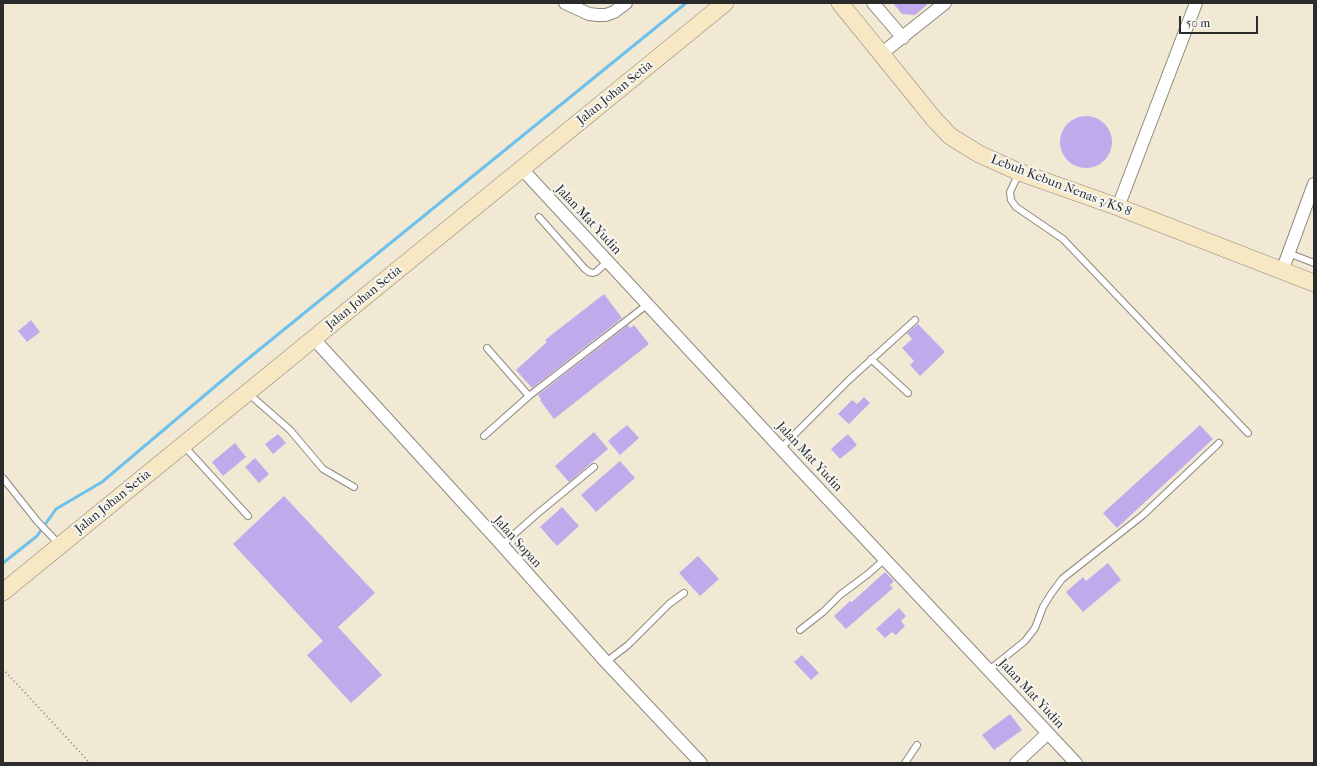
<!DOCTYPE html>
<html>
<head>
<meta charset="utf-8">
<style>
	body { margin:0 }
	#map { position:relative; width:1317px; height:766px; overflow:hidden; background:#f1e9d4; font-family:"IM FELL French Canon",serif }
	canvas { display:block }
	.frame { position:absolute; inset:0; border:4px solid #2b2b2b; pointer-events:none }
	.scale { position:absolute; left:1179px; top:16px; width:79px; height:18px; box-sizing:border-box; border:2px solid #2b2b2b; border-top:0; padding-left:5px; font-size:12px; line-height:14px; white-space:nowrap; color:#2b2b2b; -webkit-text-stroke:3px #f6f6f2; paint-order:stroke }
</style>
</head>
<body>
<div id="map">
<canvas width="1317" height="766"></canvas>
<div class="frame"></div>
<div class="scale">50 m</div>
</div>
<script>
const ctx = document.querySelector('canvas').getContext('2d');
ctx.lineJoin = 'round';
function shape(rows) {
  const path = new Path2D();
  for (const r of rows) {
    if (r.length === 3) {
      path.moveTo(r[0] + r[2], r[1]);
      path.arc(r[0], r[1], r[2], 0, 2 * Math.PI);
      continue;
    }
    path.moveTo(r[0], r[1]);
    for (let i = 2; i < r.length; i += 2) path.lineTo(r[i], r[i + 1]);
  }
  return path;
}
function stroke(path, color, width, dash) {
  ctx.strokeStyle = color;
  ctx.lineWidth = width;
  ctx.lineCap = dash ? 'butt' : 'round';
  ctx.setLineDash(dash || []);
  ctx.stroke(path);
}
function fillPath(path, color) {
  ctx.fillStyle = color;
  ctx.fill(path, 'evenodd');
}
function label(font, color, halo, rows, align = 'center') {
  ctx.font = font + ' "IM FELL French Canon",serif';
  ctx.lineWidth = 4;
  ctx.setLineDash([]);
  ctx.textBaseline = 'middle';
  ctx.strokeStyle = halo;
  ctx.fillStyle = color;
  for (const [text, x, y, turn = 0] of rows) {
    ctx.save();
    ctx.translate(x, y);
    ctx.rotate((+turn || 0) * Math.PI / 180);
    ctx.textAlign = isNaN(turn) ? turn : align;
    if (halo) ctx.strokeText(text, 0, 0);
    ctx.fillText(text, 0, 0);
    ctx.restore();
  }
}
stroke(shape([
	[3,563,37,536,56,509,102,482,244,362,686,3]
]), '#6ec1ea', 3);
fillPath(shape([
	[893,3,929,3,915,15,902,14],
	[1086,142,26],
	[604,294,622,318,532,388,516,370,547,342,545,340],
	[31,320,40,332,27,342,18,331],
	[918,324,945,352,920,376,910,365,914,361,902,348,912,339,907,333],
	[628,325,630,328,634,325,649,344,554,419,540,400,541,399,538,395],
	[864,397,870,403,849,424,838,414,852,400,857,404],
	[627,425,639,438,620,455,608,441],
	[1200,425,1213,439,1117,528,1103,513],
	[594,432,608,449,569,482,555,466],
	[278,434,286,443,273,454,265,444],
	[848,434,857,445,840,459,831,449],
	[235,443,246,457,223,476,212,462],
	[255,458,269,474,259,483,245,467],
	[620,461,635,478,596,512,581,495],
	[284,496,375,593,338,627,382,675,351,703,307,655,323,641,233,544],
	[562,507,579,526,557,546,540,527],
	[698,556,719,579,700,596,679,573],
	[1108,563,1121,580,1083,612,1066,592,1083,577,1086,581],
	[885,572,894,581,890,585,893,588,846,629,834,616,850,601,852,602],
	[899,608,906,616,901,621,905,626,896,635,892,632,885,638,876,629],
	[802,655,819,673,811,680,794,662],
	[1010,714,1022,730,994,750,982,735]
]), '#c1aaec');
const lane = shape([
	[1019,173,1010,192,1011,200,1016,207,1063,239,1248,433],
	[539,217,585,269,589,272,593,273,596,272,608,261],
	[1288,253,1314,263],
	[487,348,529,396],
	[871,359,908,393],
	[249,394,290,430,323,469,354,487],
	[484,436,529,396,648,304],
	[184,446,248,516],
	[782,447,850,379,915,320],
	[3,478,37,521,60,545],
	[502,545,537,514,594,467],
	[800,630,823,612,840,595,868,574,885,559],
	[606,662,628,645,669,604,684,593],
	[989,670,1025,641,1035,628,1043,607,1051,594,1062,579,1143,515,1219,443],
	[905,763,917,745]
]);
const street = shape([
	[565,3,589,14,598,15,606,15,614,12,626,3],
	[873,3,903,38],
	[881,54,945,3],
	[522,169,799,468,1076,763],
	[1118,207,1196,3],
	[1282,271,1314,184],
	[314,339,502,545,606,662,701,763],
	[1016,763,1048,733]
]);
const secondary = shape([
	[840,3,934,119,950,136,979,154,1019,172,1118,207,1314,283],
	[3,592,725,3]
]);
stroke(lane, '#8e8a80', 8);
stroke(street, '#8e8a80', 14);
stroke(secondary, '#8e8a80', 18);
stroke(shape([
	[3,669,90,763]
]), '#8e8a80', 2, [1, 3]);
stroke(lane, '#fff', 6);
stroke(street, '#fff', 12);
stroke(secondary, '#f7e8c3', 17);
label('13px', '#2b2b2b', '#f6f6f2', [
	["Jalan Johan Setia",615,93,-39],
	["Lebuh Kebun Nenas 3/KS 8",1061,186,21],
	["Jalan Mat Yudin",588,220,47],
	["Jalan Johan Setia",364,298,-39],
	["Jalan Mat Yudin",809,457,47],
	["Jalan Johan Setia",113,502,-39],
	["Jalan Sopan",517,542,48],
	["Jalan Mat Yudin",1031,694,47]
]);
</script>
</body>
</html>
